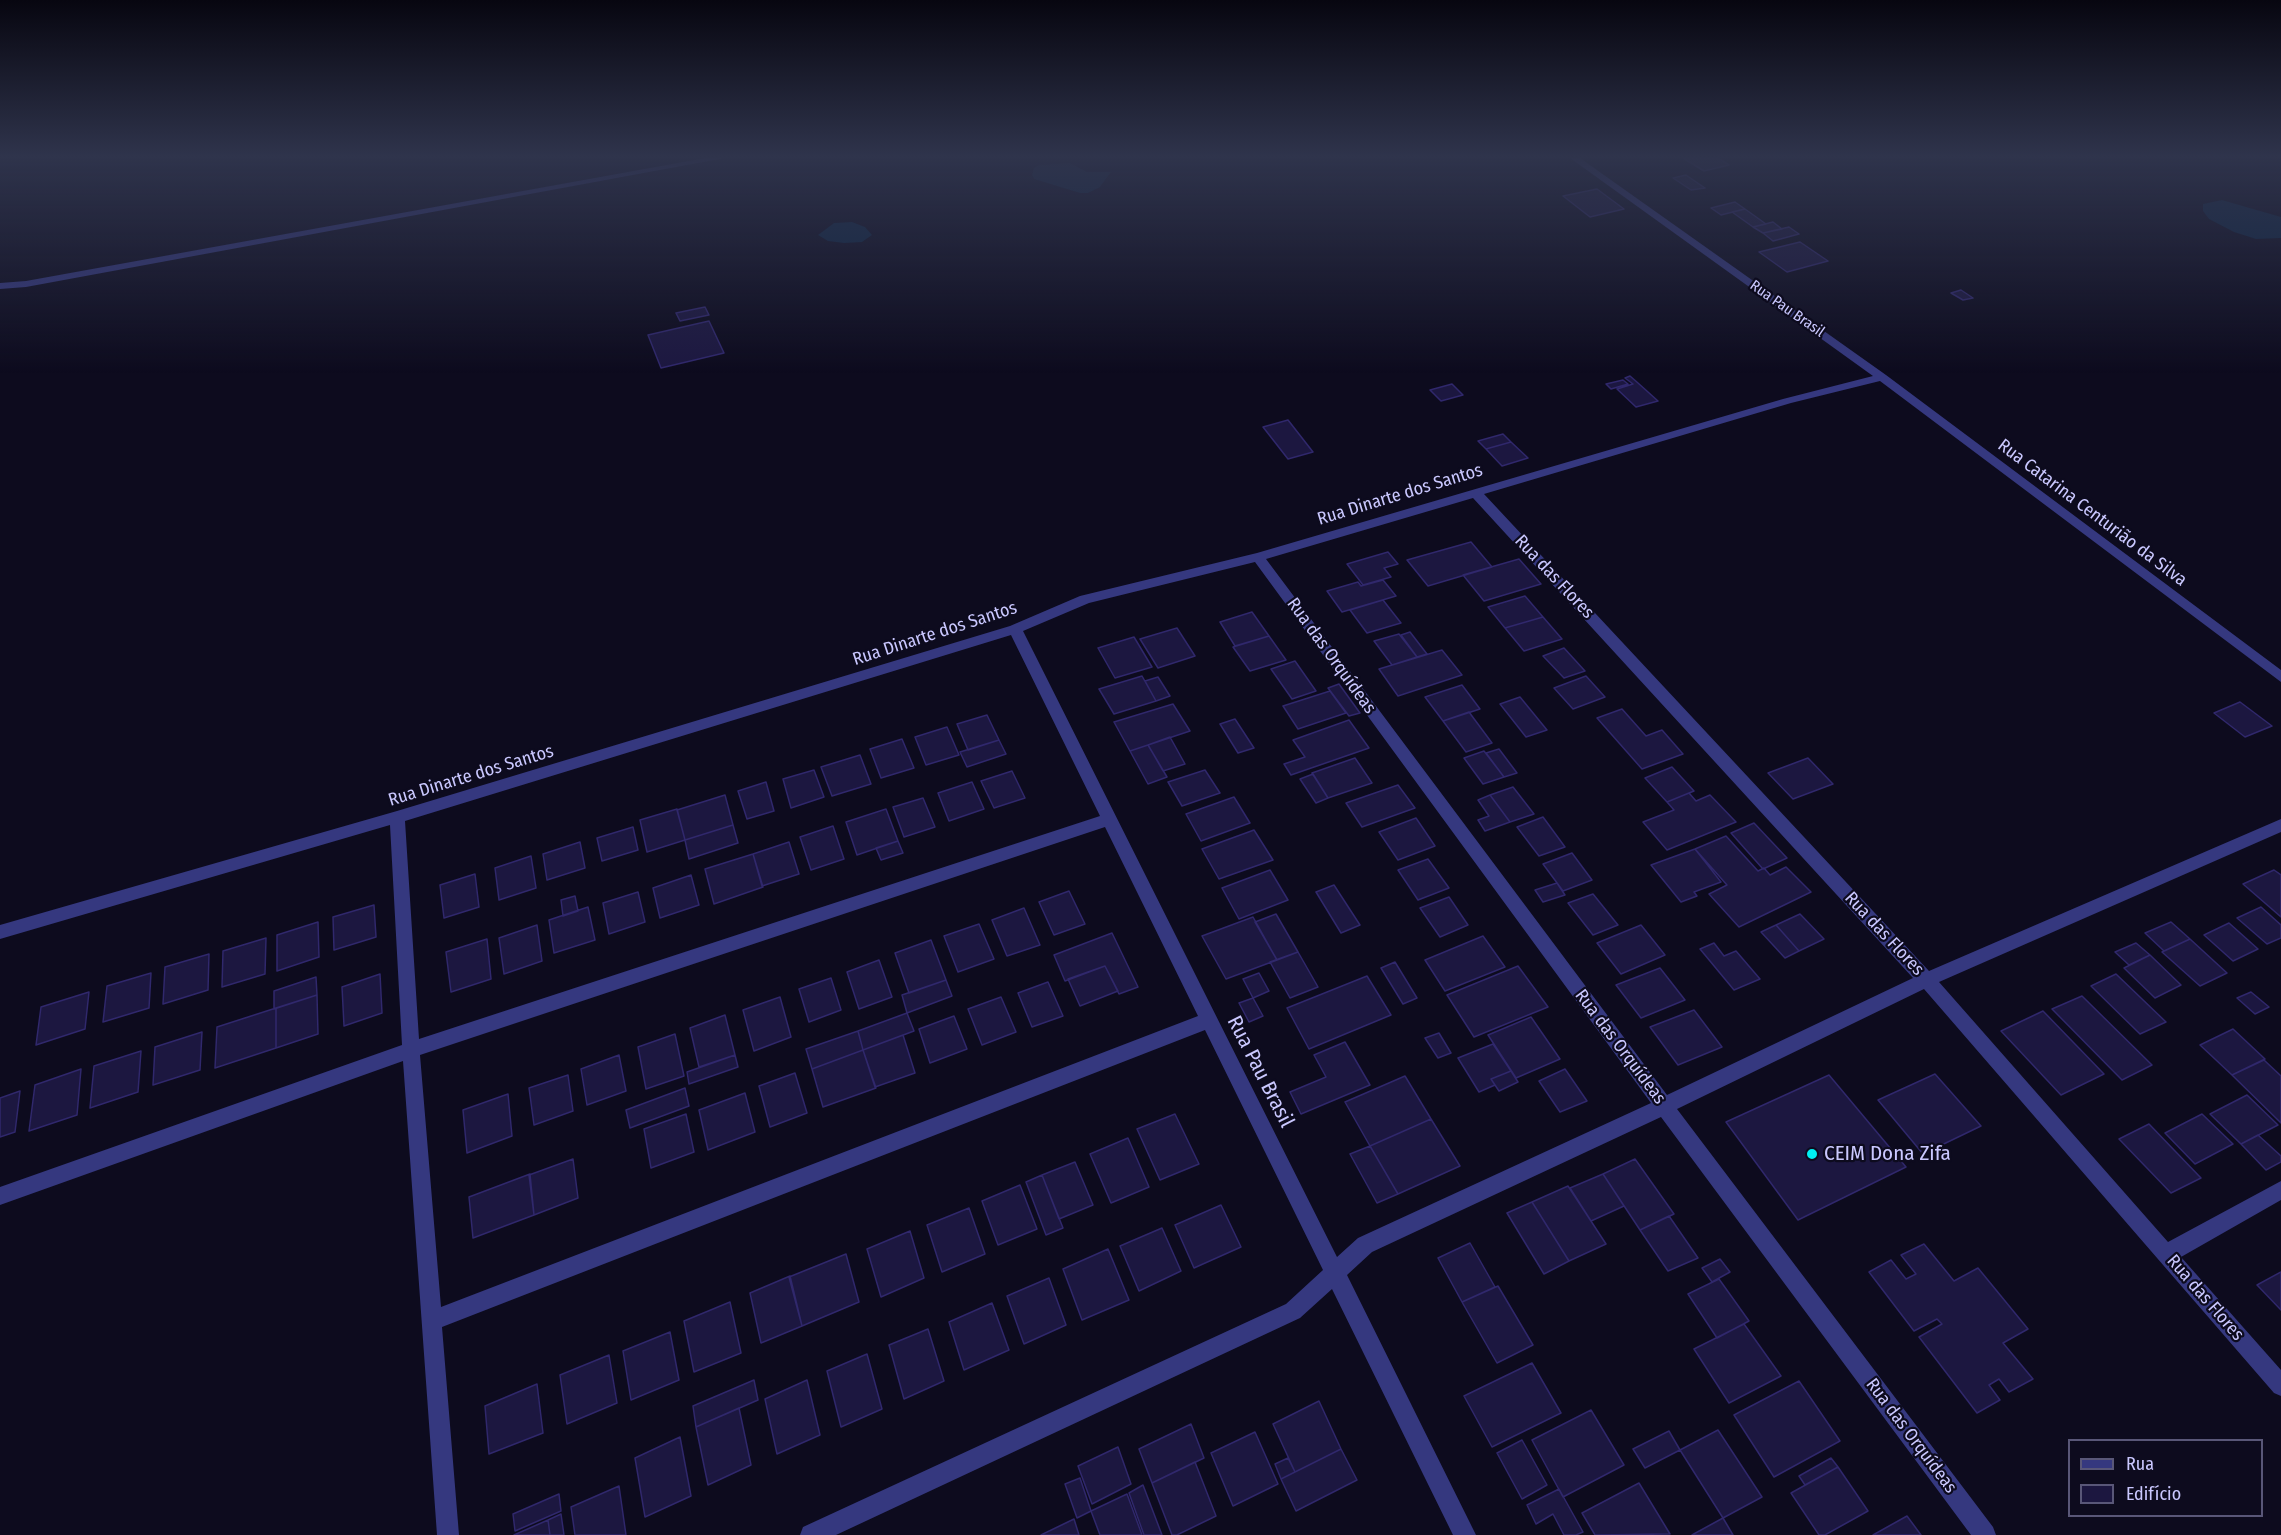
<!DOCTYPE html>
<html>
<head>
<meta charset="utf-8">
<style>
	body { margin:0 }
	#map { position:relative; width:2281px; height:1535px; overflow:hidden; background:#0d0b1e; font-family:"Fira Sans Condensed",sans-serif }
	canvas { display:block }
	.legend { position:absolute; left:2068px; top:1439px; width:195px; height:78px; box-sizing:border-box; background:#0d0b1e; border:2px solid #595778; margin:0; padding:8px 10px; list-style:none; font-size:18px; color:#cac8ff }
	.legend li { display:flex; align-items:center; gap:12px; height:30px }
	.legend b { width:30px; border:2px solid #595778 }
</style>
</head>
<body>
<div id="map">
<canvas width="2281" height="1535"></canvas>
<ul class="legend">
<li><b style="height:8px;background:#35387f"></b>Rua</li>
<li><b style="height:16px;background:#1c1740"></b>Edifício</li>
</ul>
</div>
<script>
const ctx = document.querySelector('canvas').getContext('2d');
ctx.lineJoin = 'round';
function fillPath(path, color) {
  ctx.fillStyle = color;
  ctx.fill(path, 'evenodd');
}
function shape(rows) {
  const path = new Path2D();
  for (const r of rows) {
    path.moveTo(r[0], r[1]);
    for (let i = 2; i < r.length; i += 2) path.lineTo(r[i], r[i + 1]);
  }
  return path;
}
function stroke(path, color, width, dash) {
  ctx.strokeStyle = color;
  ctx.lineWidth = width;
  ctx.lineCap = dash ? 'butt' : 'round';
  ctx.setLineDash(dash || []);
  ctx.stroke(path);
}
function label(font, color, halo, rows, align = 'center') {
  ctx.font = font + ' "Fira Sans Condensed",sans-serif';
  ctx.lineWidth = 4.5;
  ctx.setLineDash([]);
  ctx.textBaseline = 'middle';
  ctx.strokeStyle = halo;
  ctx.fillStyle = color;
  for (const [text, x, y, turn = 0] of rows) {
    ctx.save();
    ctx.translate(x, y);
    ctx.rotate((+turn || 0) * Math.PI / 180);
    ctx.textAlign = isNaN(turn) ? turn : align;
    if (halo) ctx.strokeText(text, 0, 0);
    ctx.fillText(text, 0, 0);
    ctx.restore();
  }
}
fillPath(shape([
	[1070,163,1087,172,1111,172,1100,187,1088,193,1080,193,1034,179,1032,175,1034,168,1039,165],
	[2222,200,2281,217,2281,238,2256,239,2234,232,2209,219,2203,211,2203,204],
	[852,222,865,227,872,235,862,242,844,243,828,241,818,235,834,223]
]), '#0a2443');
const building = shape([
	[1683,158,1718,158,1729,165,1704,171,1683,158],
	[1686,175,1705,188,1691,190,1673,178,1686,175],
	[1597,189,1624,209,1590,217,1563,196,1597,189],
	[1735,202,1745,209,1721,215,1711,208,1735,202],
	[1745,209,1766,224,1753,227,1732,212,1745,209],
	[1773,222,1782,229,1763,233,1753,227,1773,222],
	[1789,227,1799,234,1773,241,1763,233,1789,227],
	[1800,242,1828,261,1787,272,1759,252,1800,242],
	[1961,290,1973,298,1963,300,1951,293,1961,290],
	[705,307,709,315,680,321,676,313,705,307],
	[709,321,724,353,661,368,648,335,709,321],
	[1630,376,1638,383,1658,401,1636,407,1617,389,1633,384,1625,378,1630,376],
	[1623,380,1628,384,1611,389,1606,384,1623,380],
	[1452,384,1463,395,1441,401,1430,390,1452,384],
	[1288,420,1313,452,1288,459,1263,427,1288,420],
	[1503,434,1511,442,1486,449,1478,441,1503,434],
	[1511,442,1528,458,1502,466,1486,449,1511,442],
	[1471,542,1492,567,1428,586,1407,560,1471,542],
	[1388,552,1398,564,1384,568,1391,577,1363,585,1347,564,1388,552],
	[1519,559,1541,584,1484,601,1463,575,1519,559],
	[1383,580,1396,596,1342,612,1327,591,1358,582,1361,586,1383,580],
	[1525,596,1543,617,1505,628,1488,607,1525,596],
	[1383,600,1401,623,1367,633,1350,610,1383,600],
	[1252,612,1269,636,1235,646,1220,622,1252,612],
	[1543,617,1562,639,1524,651,1505,628,1543,617],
	[1177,628,1195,656,1158,668,1140,639,1177,628],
	[1410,632,1427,654,1417,657,1401,635,1410,632],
	[1399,634,1417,657,1392,665,1374,641,1399,634],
	[1269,636,1286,660,1250,671,1233,647,1269,636],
	[1134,637,1152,667,1115,678,1098,648,1134,637],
	[1564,648,1585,671,1564,678,1543,656,1564,648],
	[1442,650,1462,675,1398,696,1379,669,1442,650],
	[1295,661,1316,691,1292,699,1271,669,1295,661],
	[1142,676,1156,701,1114,714,1099,689,1142,676],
	[1586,676,1605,697,1573,709,1554,688,1586,676],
	[1158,677,1170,696,1156,701,1145,681,1158,677],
	[1339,684,1360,713,1349,716,1328,688,1339,684],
	[1462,685,1480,709,1443,721,1425,697,1462,685],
	[1330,691,1346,713,1298,729,1283,706,1330,691],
	[1520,697,1547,730,1526,737,1500,704,1520,697],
	[2240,702,2272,726,2245,737,2214,713,2240,702],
	[1173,704,1190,731,1130,751,1114,722,1173,704],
	[1622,709,1646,736,1662,730,1683,754,1642,769,1597,718,1622,709],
	[1469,712,1492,743,1466,752,1443,721,1469,712],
	[987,715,999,740,968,750,957,724,987,715],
	[1235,719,1254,748,1238,753,1220,724,1235,719],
	[1349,720,1369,748,1291,775,1284,764,1305,757,1293,740,1349,720],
	[947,727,959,755,926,765,915,737,947,727],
	[1170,737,1185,764,1163,771,1148,745,1170,737],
	[902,739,914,768,881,778,870,749,902,739],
	[999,740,1006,754,967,767,960,752,999,740],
	[1148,745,1167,777,1148,784,1130,751,1148,745],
	[1499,749,1517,773,1504,777,1486,753,1499,749],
	[1484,751,1504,777,1483,784,1464,758,1484,751],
	[860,755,871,784,832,796,821,767,860,755],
	[1355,758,1372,783,1328,798,1312,773,1355,758],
	[1808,758,1833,784,1793,799,1768,773,1808,758],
	[1672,767,1694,791,1667,802,1645,778,1672,767],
	[814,770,824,797,791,808,783,779,814,770],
	[1205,770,1220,793,1182,806,1168,782,1205,770],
	[1012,771,1025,798,994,808,981,781,1012,771],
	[1313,774,1328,798,1316,803,1300,779,1313,774],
	[766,782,774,811,747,819,738,791,766,782],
	[972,782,984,809,949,821,938,793,972,782],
	[1398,785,1415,808,1362,827,1346,803,1398,785],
	[1513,787,1534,814,1510,822,1490,795,1513,787],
	[1689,793,1696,801,1710,795,1736,822,1667,850,1643,822,1674,810,1667,802,1689,793],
	[725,795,733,825,685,840,677,810,725,795],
	[1490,795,1510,822,1485,831,1478,820,1489,816,1478,800,1490,795],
	[1234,797,1250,823,1201,841,1186,814,1234,797],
	[923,798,935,827,904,837,893,807,923,798],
	[677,809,685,840,647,852,640,820,677,809],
	[886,809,898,841,857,855,846,822,886,809],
	[1543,817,1565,847,1539,856,1517,827,1543,817],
	[1416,818,1435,846,1398,860,1379,832,1416,818],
	[1754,823,1787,858,1763,869,1731,833,1754,823],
	[733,825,738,843,689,859,685,840,733,825],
	[833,826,844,859,811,870,800,837,833,826],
	[633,827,638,850,602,861,597,838,633,827],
	[1254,830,1273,860,1219,879,1202,849,1254,830],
	[1726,836,1758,871,1764,868,1770,875,1786,867,1811,892,1739,927,1709,894,1727,885,1695,849,1726,836],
	[898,841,903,853,881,860,876,848,898,841],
	[580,842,585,868,547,880,543,854,580,842],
	[789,842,799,874,762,886,753,854,789,842],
	[1695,849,1721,882,1694,892,1697,896,1681,902,1651,865,1695,849],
	[1572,853,1592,880,1563,891,1543,864,1572,853],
	[753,854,763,887,714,904,705,869,753,854],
	[531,856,536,888,499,900,495,868,531,856],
	[1428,859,1449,888,1418,900,1398,870,1428,859],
	[1270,870,1288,900,1239,919,1222,888,1270,870],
	[2274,870,2281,875,2281,917,2243,884,2274,870],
	[475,874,479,907,444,918,440,885,475,874],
	[691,875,699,905,660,918,653,888,691,875],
	[1557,883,1565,895,1543,902,1535,890,1557,883],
	[1334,885,1360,925,1341,933,1316,892,1334,885],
	[1069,891,1085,924,1054,935,1039,902,1069,891],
	[638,892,645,922,609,934,603,903,638,892],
	[1593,894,1618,925,1593,935,1568,903,1593,894],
	[575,896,578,911,563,916,561,900,575,896],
	[1449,897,1468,925,1440,937,1420,908,1449,897],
	[374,905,376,937,334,950,333,917,374,905],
	[588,907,595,940,554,953,549,920,588,907],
	[2261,907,2281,925,2281,938,2267,944,2237,918,2261,907],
	[1024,908,1040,945,1007,956,992,920,1024,908],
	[1276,914,1298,952,1277,960,1255,922,1276,914],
	[1800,914,1824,939,1799,951,1776,925,1800,914],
	[1253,917,1277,960,1226,979,1202,936,1253,917],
	[318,922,319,957,277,971,277,935,318,922],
	[2171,922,2190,939,2164,951,2145,933,2171,922],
	[2229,923,2258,949,2233,961,2204,935,2229,923],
	[979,924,994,959,958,972,944,936,979,924],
	[537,925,542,961,504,974,499,938,537,925],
	[1641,925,1665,955,1621,974,1597,943,1641,925],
	[1776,925,1799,951,1785,958,1761,932,1776,925],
	[1112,933,1138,987,1119,994,1105,966,1065,981,1054,955,1112,933],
	[1483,936,1505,967,1445,991,1425,960,1483,936],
	[266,938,265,974,222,987,223,951,266,938],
	[487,939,491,979,451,992,446,952,487,939],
	[2190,939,2227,973,2200,986,2162,952,2190,939],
	[931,940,946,980,909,993,895,953,931,940],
	[1714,943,1724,956,1736,951,1760,979,1734,990,1700,949,1714,943],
	[2136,943,2150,955,2129,965,2115,952,2136,943],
	[1298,952,1318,987,1290,998,1270,962,1298,952],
	[209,954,208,990,163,1004,165,967,209,954],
	[2150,955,2181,985,2155,998,2124,968,2150,955],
	[879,960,892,997,859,1009,847,972,879,960],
	[1395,962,1417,998,1403,1004,1381,968,1395,962],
	[1105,966,1118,991,1080,1006,1068,979,1105,966],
	[1518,966,1548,1007,1474,1037,1447,995,1518,966],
	[1660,968,1685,1000,1641,1018,1616,985,1660,968],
	[151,973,149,1008,103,1022,107,986,151,973],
	[1259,973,1269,991,1253,998,1243,979,1259,973],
	[380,974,382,1013,344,1026,342,987,380,974],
	[2116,974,2166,1022,2140,1034,2091,986,2116,974],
	[1367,976,1391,1015,1309,1049,1287,1008,1367,976],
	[316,977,317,995,274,1009,274,991,316,977],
	[831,978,841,1010,809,1022,799,989,831,978],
	[946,980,952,996,907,1013,902,995,946,980],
	[1048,982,1063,1016,1032,1027,1018,993,1048,982],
	[89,992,85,1029,36,1045,41,1007,89,992],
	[2251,992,2269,1007,2255,1014,2237,998,2251,992],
	[317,995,318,1034,276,1048,276,1008,317,995],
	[2082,996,2152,1065,2122,1080,2052,1009,2082,996],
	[780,997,791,1037,754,1051,743,1010,780,997],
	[1001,997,1016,1032,982,1045,968,1009,1001,997],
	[1253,998,1263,1016,1249,1022,1239,1003,1253,998],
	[276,1008,276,1048,215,1068,217,1027,276,1008],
	[1694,1010,1722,1047,1678,1065,1650,1027,1694,1010],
	[2043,1011,2104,1074,2061,1095,2001,1031,2043,1011],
	[907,1013,914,1031,863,1050,858,1031,907,1013],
	[725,1015,735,1055,699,1067,690,1028,725,1015],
	[954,1016,967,1049,930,1063,919,1029,954,1016],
	[1531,1017,1560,1059,1516,1078,1488,1035,1531,1017],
	[2233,1029,2265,1059,2232,1075,2200,1045,2233,1029],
	[858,1031,863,1050,812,1069,806,1049,858,1031],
	[202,1032,200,1070,153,1085,155,1047,202,1032],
	[1439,1033,1451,1053,1438,1058,1425,1038,1439,1033],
	[675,1034,684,1076,646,1089,638,1047,675,1034],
	[903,1035,915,1073,875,1087,863,1050,903,1035],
	[1345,1042,1370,1085,1301,1114,1290,1092,1326,1077,1314,1055,1345,1042],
	[1493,1044,1511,1071,1491,1079,1495,1085,1479,1092,1458,1058,1493,1044],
	[863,1050,876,1088,823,1107,812,1069,863,1050],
	[141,1051,138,1092,90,1108,94,1066,141,1051],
	[619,1055,626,1091,587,1105,581,1069,619,1055],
	[735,1055,738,1067,689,1084,687,1072,735,1055],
	[2264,1060,2281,1076,2281,1123,2232,1075,2264,1060],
	[81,1069,77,1115,29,1131,35,1085,81,1069],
	[1565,1069,1587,1101,1560,1112,1539,1081,1565,1069],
	[1511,1071,1518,1082,1499,1091,1491,1079,1511,1071],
	[795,1073,807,1113,770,1127,759,1086,795,1073],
	[1935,1074,1981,1126,1923,1154,1878,1100,1935,1074],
	[568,1075,573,1111,534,1125,529,1088,568,1075],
	[1829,1075,1906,1167,1798,1220,1726,1122,1829,1075],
	[1405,1076,1431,1119,1370,1146,1345,1102,1405,1076],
	[685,1088,689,1106,630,1128,626,1110,685,1088],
	[20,1091,15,1132,0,1137,0,1098,20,1091],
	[745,1093,755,1132,708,1150,699,1110,745,1093],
	[508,1094,512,1136,467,1153,463,1110,508,1094],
	[2247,1095,2278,1125,2241,1144,2210,1114,2247,1095],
	[686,1114,694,1152,651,1168,644,1129,686,1114],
	[1175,1114,1199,1164,1160,1180,1137,1129,1175,1114],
	[2202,1114,2233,1144,2195,1164,2165,1133,2202,1114],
	[1431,1119,1460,1166,1398,1194,1370,1146,1431,1119],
	[2149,1124,2201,1178,2171,1193,2119,1139,2149,1124],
	[2258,1135,2281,1156,2281,1162,2266,1170,2241,1144,2258,1135],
	[1128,1138,1149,1187,1111,1203,1090,1154,1128,1138],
	[1370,1146,1398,1194,1377,1203,1350,1154,1370,1146],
	[573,1159,578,1198,534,1215,529,1175,573,1159],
	[1635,1159,1674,1214,1640,1230,1603,1174,1635,1159],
	[1075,1162,1093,1205,1059,1219,1042,1175,1075,1162],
	[530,1174,534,1215,473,1238,469,1197,530,1174],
	[1603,1174,1624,1206,1591,1221,1570,1188,1603,1174],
	[1042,1175,1063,1228,1046,1235,1026,1182,1042,1175],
	[1020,1185,1037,1229,998,1245,982,1201,1020,1185],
	[1568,1186,1606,1244,1569,1261,1532,1202,1568,1186],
	[1532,1202,1569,1261,1544,1274,1507,1213,1532,1202],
	[1221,1205,1241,1247,1194,1268,1175,1225,1221,1205],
	[969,1208,985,1254,942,1272,927,1225,969,1208],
	[1669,1216,1698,1258,1668,1271,1640,1230,1669,1216],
	[1162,1228,1181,1271,1139,1291,1120,1246,1162,1228],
	[910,1231,924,1278,881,1297,867,1249,910,1231],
	[1470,1243,1495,1287,1462,1302,1438,1258,1470,1243],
	[1924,1244,1954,1281,1978,1268,2028,1329,2003,1343,2033,1379,2009,1392,1999,1379,1989,1385,2000,1400,1977,1413,1919,1337,1942,1324,1937,1319,1914,1331,1869,1272,1891,1260,1906,1279,1916,1274,1901,1255,1924,1244],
	[1108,1249,1129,1300,1082,1320,1063,1269,1108,1249],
	[846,1254,859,1302,802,1326,789,1277,846,1254],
	[1720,1259,1730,1272,1712,1282,1702,1268,1720,1259],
	[2281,1272,2281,1310,2257,1285,2281,1272],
	[790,1276,802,1326,761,1343,750,1293,790,1276],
	[1049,1278,1066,1325,1024,1344,1007,1296,1049,1278],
	[1719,1279,1749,1321,1717,1338,1688,1294,1719,1279],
	[1498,1286,1533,1345,1497,1363,1462,1302,1498,1286],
	[730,1302,741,1353,694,1372,684,1321,730,1302],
	[992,1303,1009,1350,964,1370,949,1322,992,1303],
	[1744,1324,1781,1376,1729,1403,1694,1349,1744,1324],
	[928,1329,944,1381,904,1399,889,1345,928,1329],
	[670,1332,679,1380,631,1400,623,1351,670,1332],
	[867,1354,882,1409,841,1427,827,1371,867,1354],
	[609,1355,617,1403,567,1424,560,1375,609,1355],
	[1532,1363,1561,1413,1492,1447,1464,1396,1532,1363],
	[754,1380,758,1400,696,1427,693,1406,754,1380],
	[807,1380,820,1435,777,1454,765,1399,807,1380],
	[1799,1381,1840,1441,1774,1477,1734,1415,1799,1381],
	[537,1384,543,1433,489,1454,485,1406,537,1384],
	[1319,1401,1341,1449,1295,1472,1273,1424,1319,1401],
	[739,1408,751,1465,708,1485,696,1427,739,1408],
	[1591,1410,1624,1465,1563,1497,1532,1440,1591,1410],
	[1191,1424,1204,1458,1152,1483,1139,1449,1191,1424],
	[1718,1430,1762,1497,1723,1518,1680,1450,1718,1430],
	[1669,1431,1680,1450,1645,1468,1633,1449,1669,1431],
	[1255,1432,1278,1484,1233,1506,1211,1453,1255,1432],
	[680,1437,691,1496,645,1517,635,1458,680,1437],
	[1522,1440,1547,1485,1522,1499,1497,1453,1522,1440],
	[1118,1447,1131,1484,1092,1504,1078,1466,1118,1447],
	[1341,1449,1357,1480,1296,1511,1281,1479,1341,1449],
	[1288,1458,1295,1472,1281,1479,1275,1464,1288,1458],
	[1831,1458,1838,1467,1805,1485,1799,1476,1831,1458],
	[1195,1462,1216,1516,1177,1535,1172,1535,1152,1483,1195,1462],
	[1838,1467,1868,1511,1825,1535,1819,1535,1791,1493,1838,1467],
	[1080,1478,1091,1511,1077,1518,1065,1484,1080,1478],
	[1639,1483,1670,1534,1595,1535,1582,1513,1639,1483],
	[1143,1485,1162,1535,1144,1535,1129,1493,1143,1485],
	[619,1486,626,1535,575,1535,571,1507,619,1486],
	[1559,1489,1583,1532,1576,1535,1564,1535,1553,1514,1536,1524,1527,1505,1559,1489],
	[559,1494,561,1511,515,1531,513,1514,559,1494],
	[1127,1494,1142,1535,1100,1535,1091,1511,1127,1494],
	[561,1514,564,1535,550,1535,548,1520,561,1514],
	[1907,1516,1921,1535,1873,1535,1907,1516],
	[1723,1518,1733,1535,1692,1535,1723,1518],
	[1074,1519,1079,1535,1041,1535,1074,1519],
	[548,1520,550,1535,514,1535,548,1520]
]);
fillPath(building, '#1c1740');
stroke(building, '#30286c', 1.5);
fillPath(shape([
	[705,158,725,158,26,287,0,289,0,283,26,281,705,158],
	[1570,158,1580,158,1886,375,2281,670,2281,682,1880,381,1791,403,1484,494,1929,971,2281,819,2281,832,1939,982,2168,1242,2281,1181,2281,1200,2181,1257,2281,1370,2281,1396,2274,1393,1924,989,1677,1109,1993,1527,1996,1535,1971,1535,1661,1117,1372,1252,1347,1275,1476,1535,1453,1535,1332,1289,1300,1318,836,1535,800,1535,803,1527,1286,1304,1323,1270,1205,1030,442,1327,459,1535,437,1535,403,1061,0,1205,0,1187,402,1045,390,825,0,939,0,925,397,811,1010,626,1080,596,1257,553,1783,399,1873,376,1570,158],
	[1473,498,1913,978,1667,1095,1266,559,1473,498],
	[1255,562,1651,1103,1358,1238,1337,1257,1023,631,1089,603,1255,562],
	[1011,635,1100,816,419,1039,405,821,1011,635],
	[1105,827,1198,1016,441,1307,420,1055,1105,827]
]), '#35387f');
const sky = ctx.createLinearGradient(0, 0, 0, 373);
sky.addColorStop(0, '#070610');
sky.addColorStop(0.42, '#2f344c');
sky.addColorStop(1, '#2f344c00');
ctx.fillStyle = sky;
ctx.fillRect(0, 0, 2281, 373);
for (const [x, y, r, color] of [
	[1812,1154,6,"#00eff3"]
]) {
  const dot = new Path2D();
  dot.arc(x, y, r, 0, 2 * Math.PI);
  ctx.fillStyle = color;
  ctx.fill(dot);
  stroke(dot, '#0d0b1e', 2);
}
label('15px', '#cac8ff', '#0d0b1e', [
	["Rua Pau Brasil",1787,309,35]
]);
label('18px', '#cac8ff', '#0d0b1e', [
	["Rua Dinarte dos Santos",1400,495,-17],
	["Rua Catarina Centurião da Silva",2092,513,37],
	["Rua das Flores",1554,577,47],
	["Rua Dinarte dos Santos",935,634,-18],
	["Rua das Orquídeas",1331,656,54],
	["Rua Dinarte dos Santos",471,776,-17],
	["Rua das Flores",1884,934,47],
	["Rua das Orquídeas",1620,1047,53],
	["Rua das Flores",2205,1298,49],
	["Rua das Orquídeas",1911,1436,53]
]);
label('21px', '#cac8ff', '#0d0b1e', [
	["Rua Pau Brasil",1260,1072,63]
]);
label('21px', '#cac8ff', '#0d0b1e', [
	["CEIM Dona Zifa",1824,1154]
], 'left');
</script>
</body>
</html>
